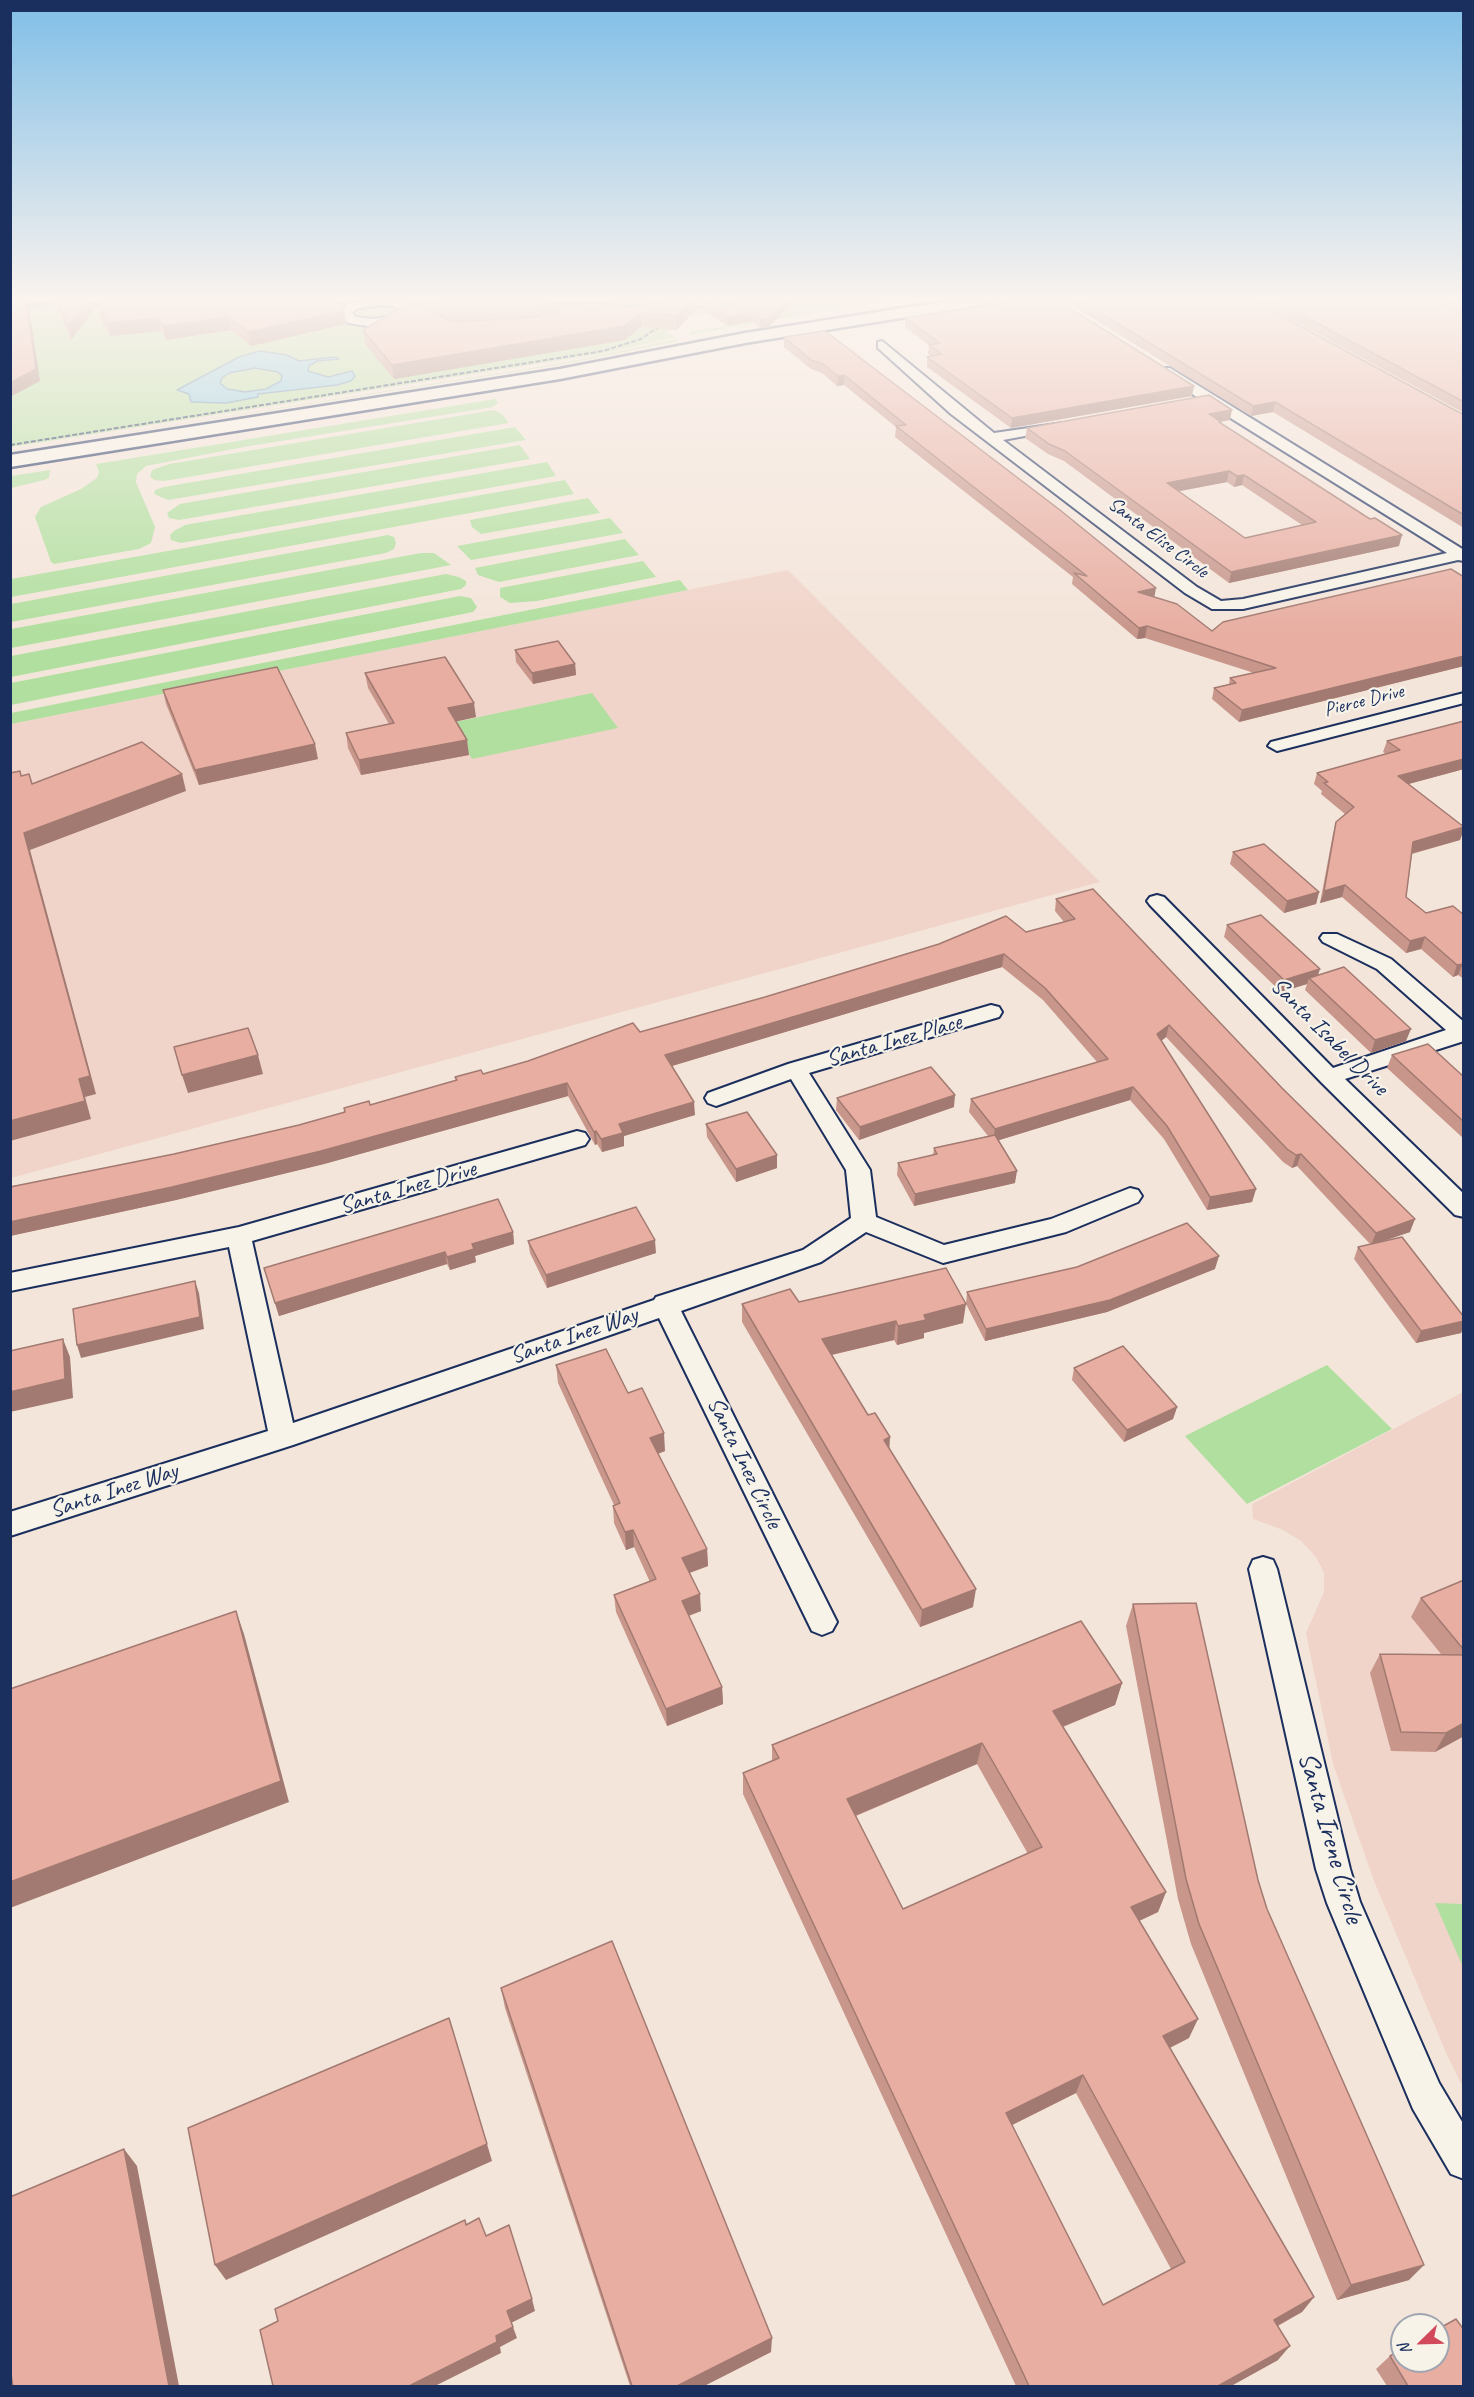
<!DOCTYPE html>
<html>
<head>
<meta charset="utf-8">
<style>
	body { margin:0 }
	#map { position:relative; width:1474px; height:2397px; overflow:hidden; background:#f4e5da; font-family:Caveat,sans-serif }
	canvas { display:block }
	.frame { position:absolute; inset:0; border:12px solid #1b2f5e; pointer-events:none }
	.north { position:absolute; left:1390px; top:2313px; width:60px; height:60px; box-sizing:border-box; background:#f7f3e8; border:2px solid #9fa5b1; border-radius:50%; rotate:247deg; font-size:16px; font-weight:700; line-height:24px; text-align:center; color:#1b2f5e }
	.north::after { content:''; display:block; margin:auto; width:21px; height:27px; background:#d1495b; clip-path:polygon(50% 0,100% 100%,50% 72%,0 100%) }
</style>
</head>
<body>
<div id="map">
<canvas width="1474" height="2397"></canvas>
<div class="frame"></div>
<div class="north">N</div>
</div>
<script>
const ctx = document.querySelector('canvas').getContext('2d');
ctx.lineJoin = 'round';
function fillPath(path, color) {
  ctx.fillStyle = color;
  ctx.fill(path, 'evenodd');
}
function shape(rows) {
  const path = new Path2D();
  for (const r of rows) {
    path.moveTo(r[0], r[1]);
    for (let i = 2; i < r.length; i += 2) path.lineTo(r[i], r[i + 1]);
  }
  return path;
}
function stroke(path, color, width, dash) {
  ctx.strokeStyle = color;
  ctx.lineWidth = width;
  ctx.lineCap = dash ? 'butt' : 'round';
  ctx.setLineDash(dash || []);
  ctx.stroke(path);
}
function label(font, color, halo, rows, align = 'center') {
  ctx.font = font + ' Caveat,sans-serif';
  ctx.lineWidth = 4.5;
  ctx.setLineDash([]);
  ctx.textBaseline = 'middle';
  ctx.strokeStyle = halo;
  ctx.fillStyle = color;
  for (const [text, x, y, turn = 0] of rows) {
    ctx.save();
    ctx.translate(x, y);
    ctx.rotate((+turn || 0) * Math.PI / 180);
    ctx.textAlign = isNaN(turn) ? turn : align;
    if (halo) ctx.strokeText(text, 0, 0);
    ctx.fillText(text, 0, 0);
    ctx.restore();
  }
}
fillPath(shape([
	[788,570,1100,882,11,1178,11,724],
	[1463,1392,1463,2087,1447,2055,1374,1881,1333,1764,1306,1633,1324,1592,1324,1573,1316,1557,1301,1541,1283,1530,1253,1519,1252,1504]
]), '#f0d4c9');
fillPath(shape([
	[11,300,889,300,688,335,691,331,736,325,729,320,706,314,671,320,673,322,666,333,676,337,600,354,11,447],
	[676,339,679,341,570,363,40,446,563,363],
	[495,399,498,403,493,407,244,447,146,466,137,474,136,482,155,527,151,543,139,549,54,564,51,562,35,517,41,507,81,489,97,478,99,472,96,464],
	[494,410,502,414,509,423,164,481,154,480,150,476,152,470,169,464],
	[515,427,526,440,168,500,154,494,155,490,164,487],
	[520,445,530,459,179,520,169,518,167,513,180,504],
	[547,462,556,476,181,543,171,540,170,535,174,531,185,525],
	[50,470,49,478,44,480,11,488,11,476],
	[565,480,574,494,11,597,11,579],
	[588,498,600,513,481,534,472,527,470,520],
	[610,518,623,533,471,560,457,546],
	[388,535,394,537,396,543,394,549,386,553,11,622,11,604],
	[625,539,639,555,499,582,478,575,475,568],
	[421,553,434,553,451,565,11,648,11,629],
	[643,561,656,577,537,601,510,603,500,597,500,588],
	[446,574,459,577,466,581,466,585,461,589,11,677,11,656],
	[680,580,688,590,11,724,11,713],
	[460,596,471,598,477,607,473,612,11,705,11,683],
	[592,693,618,728,472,759,451,723],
	[1327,1365,1392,1429,1247,1504,1185,1436],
	[1435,1903,1463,1904,1463,1967]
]), '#b1df9f');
const water = shape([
	[260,351,287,355,299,361,334,357,339,359,317,361,309,366,308,371,328,377,352,371,355,376,351,381,337,385,258,394,258,397,226,403,191,402,189,394,177,390,239,357,260,351],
	[255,368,278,372,282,376,281,381,266,389,245,392,227,389,220,383,222,378,229,373,255,368]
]);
fillPath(water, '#85cee6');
stroke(water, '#5b8eb0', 1.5);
stroke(shape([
	[10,310,61,300]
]), '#5b8eb0', 5);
const street = shape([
	[367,300,401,300,410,306,412,312,395,323,373,327,348,323,339,313,348,303,367,300],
	[379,305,394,306,400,310,388,317,373,319,356,317,352,313,356,309,379,305],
	[695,300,711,300,689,310,664,314,658,310,695,300],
	[882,341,994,433,1063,423,1063,429,1003,440,1197,587,1221,601,1243,599,1447,553,1160,374,1160,368,1170,368,1464,550,1464,561,1458,560,1243,609,1212,609,1185,593,951,414,878,348,878,342,882,341],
	[1464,693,1464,703,1277,751,1268,746,1271,742,1464,693],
	[1157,895,1164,897,1333,1068,1446,1030,1377,969,1323,942,1320,938,1323,934,1337,934,1391,959,1464,1022,1464,1041,1345,1079,1464,1194,1464,1217,1455,1215,1321,1082,1150,905,1147,901,1150,897,1157,895],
	[991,1005,999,1007,1002,1012,999,1017,809,1073,870,1170,876,1217,944,1245,1051,1219,1130,1188,1138,1190,1142,1196,1138,1202,1066,1232,943,1263,866,1232,821,1262,681,1311,837,1622,832,1631,822,1635,812,1631,659,1318,293,1445,10,1536,10,1512,268,1431,229,1247,10,1291,10,1273,239,1227,577,1131,585,1133,589,1139,585,1145,252,1241,293,1423,654,1300,656,1297,803,1250,851,1218,846,1170,791,1079,716,1106,708,1103,705,1098,708,1093,788,1064,991,1005],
	[1263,1557,1273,1560,1277,1569,1350,1869,1360,1902,1439,2083,1464,2125,1464,2179,1451,2174,1413,2109,1327,1903,1316,1869,1249,1569,1253,1560,1263,1557]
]);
const secondary = shape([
	[954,300,990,300,982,305,745,343,560,379,10,467,10,455,560,369,745,333,954,300]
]);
stroke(street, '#1b2f5e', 4);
stroke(secondary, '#1b2f5e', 5);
fillPath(street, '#f7f3e8');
fillPath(secondary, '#f7f3e8');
stroke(shape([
	[10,445,603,351,641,339,661,325,669,311,665,300]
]), '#1b2f5e', 2, [5, 2]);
fillPath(shape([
	[54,300,355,300,348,301,342,307,344,311,346,324,251,346,231,330,166,340,161,331,110,336,101,320,98,306,99,304,71,340],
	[403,300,619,300,607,305,633,307,696,300,697,309,676,330,641,327,625,340,394,379,365,344,363,330,411,305],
	[426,309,430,310,453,322],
	[711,300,791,300,791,306,768,327,760,328,752,321,727,326,702,309,702,301,728,309,730,307],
	[991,300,1057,300,1192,396,1011,428,927,367,927,357,931,356,928,354,929,345,905,327,905,318,1004,302,992,301],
	[1063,300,1252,300,1464,415,1464,528,1273,412,1251,416],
	[1255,300,1435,300,1464,313,1464,413],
	[1439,300,1464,300,1464,311],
	[825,331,1154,597,1212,631,1464,577,1464,666,1239,722,1212,699,1214,688,1229,684,1230,678,1254,673,1145,638,1137,639,1072,584,1073,577,895,437,896,427,844,385,837,386,822,373,811,369,784,347,784,337],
	[1230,420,1221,421,1221,423,1399,546,1229,583,1064,461,1048,454,1025,438,1027,428],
	[1227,482,1234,487,1242,485,1302,525,1245,538,1178,491],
	[515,650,575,664,576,675,533,684,516,662],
	[365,673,476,717,456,721,469,755,361,775,348,748,346,733,389,724,368,688],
	[163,690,318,759,199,785,166,704],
	[1464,721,1464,769,1408,784,1464,827,1464,830,1460,840,1412,854,1406,897,1426,913,1464,915,1464,979,1458,975,1453,977,1421,949,1406,953,1342,897,1320,903,1333,834,1336,822,1345,814,1321,794,1322,791,1314,784,1317,773,1386,754,1383,752,1387,741],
	[1233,852,1319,892,1316,904,1284,913,1230,864],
	[1056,899,1410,1232,1381,1242,1464,1317,1464,1326,1461,1333,1416,1343,1354,1259,1358,1247,1370,1244,1297,1166,1292,1168,1283,1162,1166,1037,1161,1041,1256,1189,1252,1202,1207,1210,1164,1139,1130,1100,999,1140,1015,1183,914,1206,897,1175,898,1163,933,1155,934,1148,988,1136,969,1112,971,1099,1097,1062,1043,1000,1002,967,672,1066,695,1115,624,1136,624,1146,602,1152,597,1144,595,1145,568,1096,324,1164,176,1200,10,1236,10,1187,174,1154,299,1125,345,1112,344,1108,370,1105,456,1081,455,1077,483,1074,1064,922,1055,911],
	[1227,925,1318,975,1406,1041,1371,1053,1305,990,1307,984,1281,992,1224,937],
	[1392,1055,1464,1077,1464,1139,1387,1068],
	[837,1098,954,1107,859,1140,836,1110],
	[706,1124,777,1155,777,1168,736,1182,707,1137],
	[513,1232,514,1244,475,1256,476,1262,450,1270,447,1264,279,1316,264,1268],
	[528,1241,656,1253,547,1288,530,1253],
	[1215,1269,1107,1312,985,1341,966,1304,967,1292],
	[799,1302,963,1323,924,1333,924,1338,897,1345,894,1340,832,1355,889,1449,973,1607,920,1627,742,1322,742,1304],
	[556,1365,628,1393,665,1451,658,1454,707,1549,708,1566,690,1573,701,1611,689,1616,722,1687,723,1704,667,1726,616,1612,614,1595,650,1582,634,1547,626,1550,614,1523,613,1506,614,1505,558,1383],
	[1074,1368,1177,1407,1173,1419,1124,1442,1072,1380],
	[1464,1580,1464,1736,1435,1752,1391,1751,1370,1673,1380,1654,1441,1654,1411,1617,1421,1598],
	[1133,1604,1267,1909,1409,2280,1337,2300,1191,1944,1178,1899,1126,1626],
	[1122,1683,1115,1705,1063,1727,1166,1892,1158,1912,1139,1921,1189,2038,1170,2048,1314,2297,1302,2312,1278,2326,1278,2360,1231,2386,1016,2386,743,1794,743,1773,772,1761,772,1745],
	[977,1764,1028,1854,903,1909,856,1816],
	[1076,2093,1171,2269,1103,2305,1012,2125],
	[501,1988,771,2352,704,2386,630,2386,505,2008],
	[1390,2356,1464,2386,1387,2386,1376,2369]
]), '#c8968b');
fillPath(shape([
	[26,300,28,300,40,381,10,397,10,383],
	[89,300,102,300,71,340,68,326],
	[336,300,355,300,348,301,337,311],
	[552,300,592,300,593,305,545,319,544,306],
	[604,300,619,300,605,306],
	[692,300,696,300,697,309,676,330,676,316],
	[789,300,791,300,791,306,768,327,760,328,760,320],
	[344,311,346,324,251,346,248,332],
	[641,313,641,327,625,340,394,379,392,365],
	[752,313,752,321,727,326,727,318],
	[228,317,231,330,166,340,163,326],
	[158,318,161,331,110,336,107,323],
	[844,375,844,385,837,386,838,376],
	[1194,386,1192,396,1011,428,1012,418],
	[1275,402,1273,412,1251,416,1253,406],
	[1232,410,1230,420,1208,424,1209,414],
	[1229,471,1227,482,1165,494,1167,483],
	[1244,475,1242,485,1234,487,1237,476],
	[1402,535,1399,546,1229,583,1231,572],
	[1156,588,1154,599,1138,592],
	[1147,626,1145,638,1137,639,1139,628],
	[1464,656,1464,666,1239,722,1242,710],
	[575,664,576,675,533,684,532,673],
	[474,703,476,717,450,723,448,708],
	[467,740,469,755,361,775,359,760],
	[315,744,318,759,199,785,195,770],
	[1464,759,1464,769,1394,788,1398,776],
	[182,774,186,791,30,850,96,1094,85,1097,91,1119,10,1141,10,1121,79,1079,24,833],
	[1464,828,1460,840,1410,854,1413,842],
	[1345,885,1342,897,1320,903,1324,891],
	[1319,892,1316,904,1284,913,1287,901],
	[1425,937,1421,949,1406,953,1410,941],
	[1004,954,1002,967,665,1068,665,1055],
	[1463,963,1458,975,1453,977,1457,965],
	[1320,969,1316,981,1309,978,1307,984,1281,992,1284,980],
	[1169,1025,1166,1037,1154,1047,1157,1034],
	[1411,1029,1406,1041,1371,1053,1375,1040],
	[258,1055,263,1074,188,1093,182,1075],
	[567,1083,568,1096,324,1164,176,1200,10,1236,10,1222],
	[1133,1087,1130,1100,993,1142,995,1129],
	[955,1095,954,1107,859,1140,860,1127],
	[694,1102,695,1115,624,1136,624,1146,602,1152,601,1139,619,1124],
	[596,1131,597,1144,595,1145,594,1132],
	[1301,1154,1297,1166,1292,1168,1296,1155],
	[777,1155,777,1168,736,1182,736,1169],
	[1017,1171,1015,1183,914,1206,915,1194],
	[1256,1189,1252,1202,1207,1210,1210,1197],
	[1415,1219,1410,1232,1371,1245,1376,1233],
	[513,1232,514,1244,475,1256,476,1262,450,1270,447,1257,472,1244],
	[655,1240,656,1253,547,1288,546,1275],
	[445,1252,447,1264,279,1316,275,1303],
	[1219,1256,1215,1269,1107,1312,985,1341,986,1329],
	[195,1281,199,1293,204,1329,81,1358,77,1345],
	[966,1304,963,1323,924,1333,924,1338,897,1345,898,1326,924,1315],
	[896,1321,894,1340,822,1357,822,1339],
	[1464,1321,1464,1326,1461,1333,1416,1343,1421,1331],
	[63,1339,70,1357,73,1398,10,1412,10,1392],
	[1177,1407,1173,1419,1124,1442,1127,1430],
	[664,1433,665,1451,651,1456,650,1438],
	[890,1437,889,1455,884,1440],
	[633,1530,634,1547,626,1550,625,1532],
	[707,1549,708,1566,683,1575,682,1558],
	[976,1589,973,1607,920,1627,922,1610],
	[700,1594,701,1611,682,1618,682,1601],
	[236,1611,244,1634,289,1802,10,1908,10,1882],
	[1122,1683,1115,1705,1047,1733,1053,1711],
	[722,1687,723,1704,667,1726,666,1709],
	[1464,1723,1464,1736,1435,1752,1446,1733],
	[982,1743,977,1764,845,1820,847,1799],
	[1166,1892,1158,1912,1124,1928,1131,1907],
	[1198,2019,1189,2038,1155,2055,1163,2036],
	[1083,2075,1076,2093,1000,2131,1006,2113],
	[487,2144,492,2161,226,2280,215,2265],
	[124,2149,137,2166,179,2386,169,2386],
	[1424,2265,1409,2280,1337,2300,1351,2285],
	[1314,2297,1302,2312,1262,2334,1274,2320],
	[532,2299,535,2311,511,2323,507,2311],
	[513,2327,517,2338,500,2347,501,2353,435,2386,409,2386],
	[772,2338,771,2352,704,2386,677,2386],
	[1290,2346,1278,2360,1231,2386,1218,2386]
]), '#a27a71');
const building = shape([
	[10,300,26,300,36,369,10,383,10,300],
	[56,300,89,300,68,326,56,300],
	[100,300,336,300,344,311,248,332,228,317,163,326,158,318,107,323,98,306,100,300],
	[434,300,552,300,544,306,544,309,537,305,455,310,434,300],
	[673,300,692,300,676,316,641,313,624,326,392,365,363,330,407,304,420,306,453,322,537,317,544,313,544,309,552,313,563,307,592,303,633,307,673,300],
	[732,300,789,300,768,319,760,320,752,313,727,318,702,301,728,309,737,302,732,300],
	[1022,300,1057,300,1194,386,1012,418,927,357,942,354,929,345,940,343,905,318,1022,300],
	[1079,300,1252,300,1464,415,1464,515,1275,402,1253,406,1079,300],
	[1274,300,1435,300,1464,313,1464,402,1274,300],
	[825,331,1060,510,1156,588,1138,592,1177,604,1212,631,1223,622,1451,569,1464,577,1464,656,1242,710,1214,688,1236,683,1230,678,1276,668,1147,626,1139,628,1074,573,1087,576,896,426,906,425,844,375,838,376,823,364,811,360,784,337,825,331],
	[1209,395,1232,410,1209,414,1221,422,1219,422,1370,519,1375,518,1402,535,1231,572,1065,451,1049,444,1027,428,1209,395],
	[1229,471,1237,476,1244,475,1316,522,1245,538,1167,483,1229,471],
	[558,641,575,664,532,673,515,650,558,641],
	[445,657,474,703,448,708,467,740,359,760,346,733,394,723,365,673,445,657],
	[277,667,315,744,195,770,163,690,277,667],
	[1464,721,1464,759,1398,776,1464,827,1413,842,1406,897,1426,913,1453,906,1464,915,1464,964,1457,965,1425,937,1410,941,1345,885,1324,891,1336,822,1354,807,1324,783,1328,782,1317,773,1400,750,1387,741,1464,721],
	[142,742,182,774,24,833,90,1076,79,1079,85,1101,10,1121,10,773,20,771,21,776,29,774,32,784,142,742],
	[1264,844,1319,892,1287,901,1233,852,1264,844],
	[1093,889,1282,1088,1415,1219,1376,1233,1301,1154,1296,1155,1287,1149,1169,1025,1157,1034,1256,1189,1210,1197,1167,1126,1133,1087,995,1129,971,1099,1108,1059,1045,988,1004,954,665,1055,694,1102,619,1124,623,1133,601,1139,596,1131,594,1132,567,1083,321,1151,172,1187,10,1222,10,1187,174,1154,299,1125,345,1112,344,1108,369,1101,370,1105,457,1080,455,1077,481,1070,483,1074,528,1061,633,1023,640,1032,765,997,939,944,1006,916,1026,932,1075,919,1056,899,1093,889],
	[1261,915,1320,969,1284,980,1227,925,1261,915],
	[1344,967,1411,1029,1375,1040,1309,978,1344,967],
	[248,1028,258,1055,182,1075,174,1047,248,1028],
	[1428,1044,1464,1077,1464,1122,1392,1055,1428,1044],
	[931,1067,955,1095,860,1127,837,1098,931,1067],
	[747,1112,777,1155,736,1169,706,1124,747,1112],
	[995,1135,1017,1171,915,1194,898,1163,937,1154,934,1148,995,1135],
	[498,1199,513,1232,472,1244,474,1249,447,1257,445,1252,275,1303,264,1268,498,1199],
	[636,1207,655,1240,546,1275,528,1241,636,1207],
	[1187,1223,1219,1256,1110,1300,986,1329,967,1292,1077,1267,1187,1223],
	[1402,1237,1464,1317,1464,1321,1421,1331,1358,1247,1402,1237],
	[946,1268,966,1304,924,1315,926,1320,898,1326,896,1321,822,1339,868,1415,875,1413,890,1437,884,1440,976,1589,922,1610,742,1304,790,1289,799,1302,946,1268],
	[195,1281,200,1317,77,1345,73,1309,195,1281],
	[63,1339,65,1379,10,1392,10,1351,63,1339],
	[1123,1346,1177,1407,1127,1430,1074,1368,1123,1346],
	[606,1349,628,1393,642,1388,664,1433,650,1438,707,1549,682,1558,700,1594,682,1601,722,1687,666,1709,614,1595,656,1579,633,1530,625,1532,613,1506,620,1503,556,1365,606,1349],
	[1464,1580,1464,1650,1421,1598,1464,1580],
	[1196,1603,1258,1880,1267,1909,1424,2265,1351,2285,1199,1924,1186,1879,1133,1604,1196,1603],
	[236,1611,281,1781,10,1882,10,1689,236,1611],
	[1081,1621,1122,1683,1053,1711,1166,1892,1131,1907,1198,2019,1163,2036,1314,2297,1274,2320,1290,2346,1218,2386,1029,2386,743,1773,779,1758,772,1745,1081,1621],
	[982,1743,1042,1847,903,1909,847,1799,982,1743],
	[1083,2075,1185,2262,1103,2305,1006,2113,1083,2075],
	[1380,1654,1464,1655,1464,1723,1446,1733,1401,1732,1380,1654],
	[612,1941,772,2338,677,2386,632,2386,501,1988,612,1941],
	[449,2018,487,2144,215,2265,188,2128,449,2018],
	[124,2149,169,2386,13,2386,10,2368,10,2197,124,2149],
	[479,2218,486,2236,509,2225,532,2299,507,2311,513,2327,496,2336,497,2342,409,2386,273,2386,260,2330,278,2321,275,2309,465,2220,466,2225,479,2218],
	[1456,2319,1464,2330,1464,2386,1408,2386,1390,2356,1402,2349,1402,2361,1438,2361,1438,2329,1456,2319]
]);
fillPath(building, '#e8aea2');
stroke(building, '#a27a71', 1.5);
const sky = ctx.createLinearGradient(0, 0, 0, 635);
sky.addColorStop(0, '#80bee7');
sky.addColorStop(0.47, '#faf3ee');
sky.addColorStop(1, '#faf3ee00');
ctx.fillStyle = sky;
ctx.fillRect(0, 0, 1474, 635);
label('20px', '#1b2f5e', '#f7f3e8', [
	["Santa Elise Circle",1158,538,37],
	["Pierce Drive",1364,701,-14]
]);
label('24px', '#1b2f5e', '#f7f3e8', [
	["Santa Isabel Drive",1329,1037,45],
	["Santa Inez Place",894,1041,-16],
	["Santa Inez Drive",408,1188,-16],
	["Santa Inez Way",574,1336,-19],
	["Santa Inez Circle",744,1463,64],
	["Santa Inez Way",114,1491,-18]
]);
label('28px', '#1b2f5e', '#f7f3e8', [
	["Santa Irene Circle",1330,1838,74]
]);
</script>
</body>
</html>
